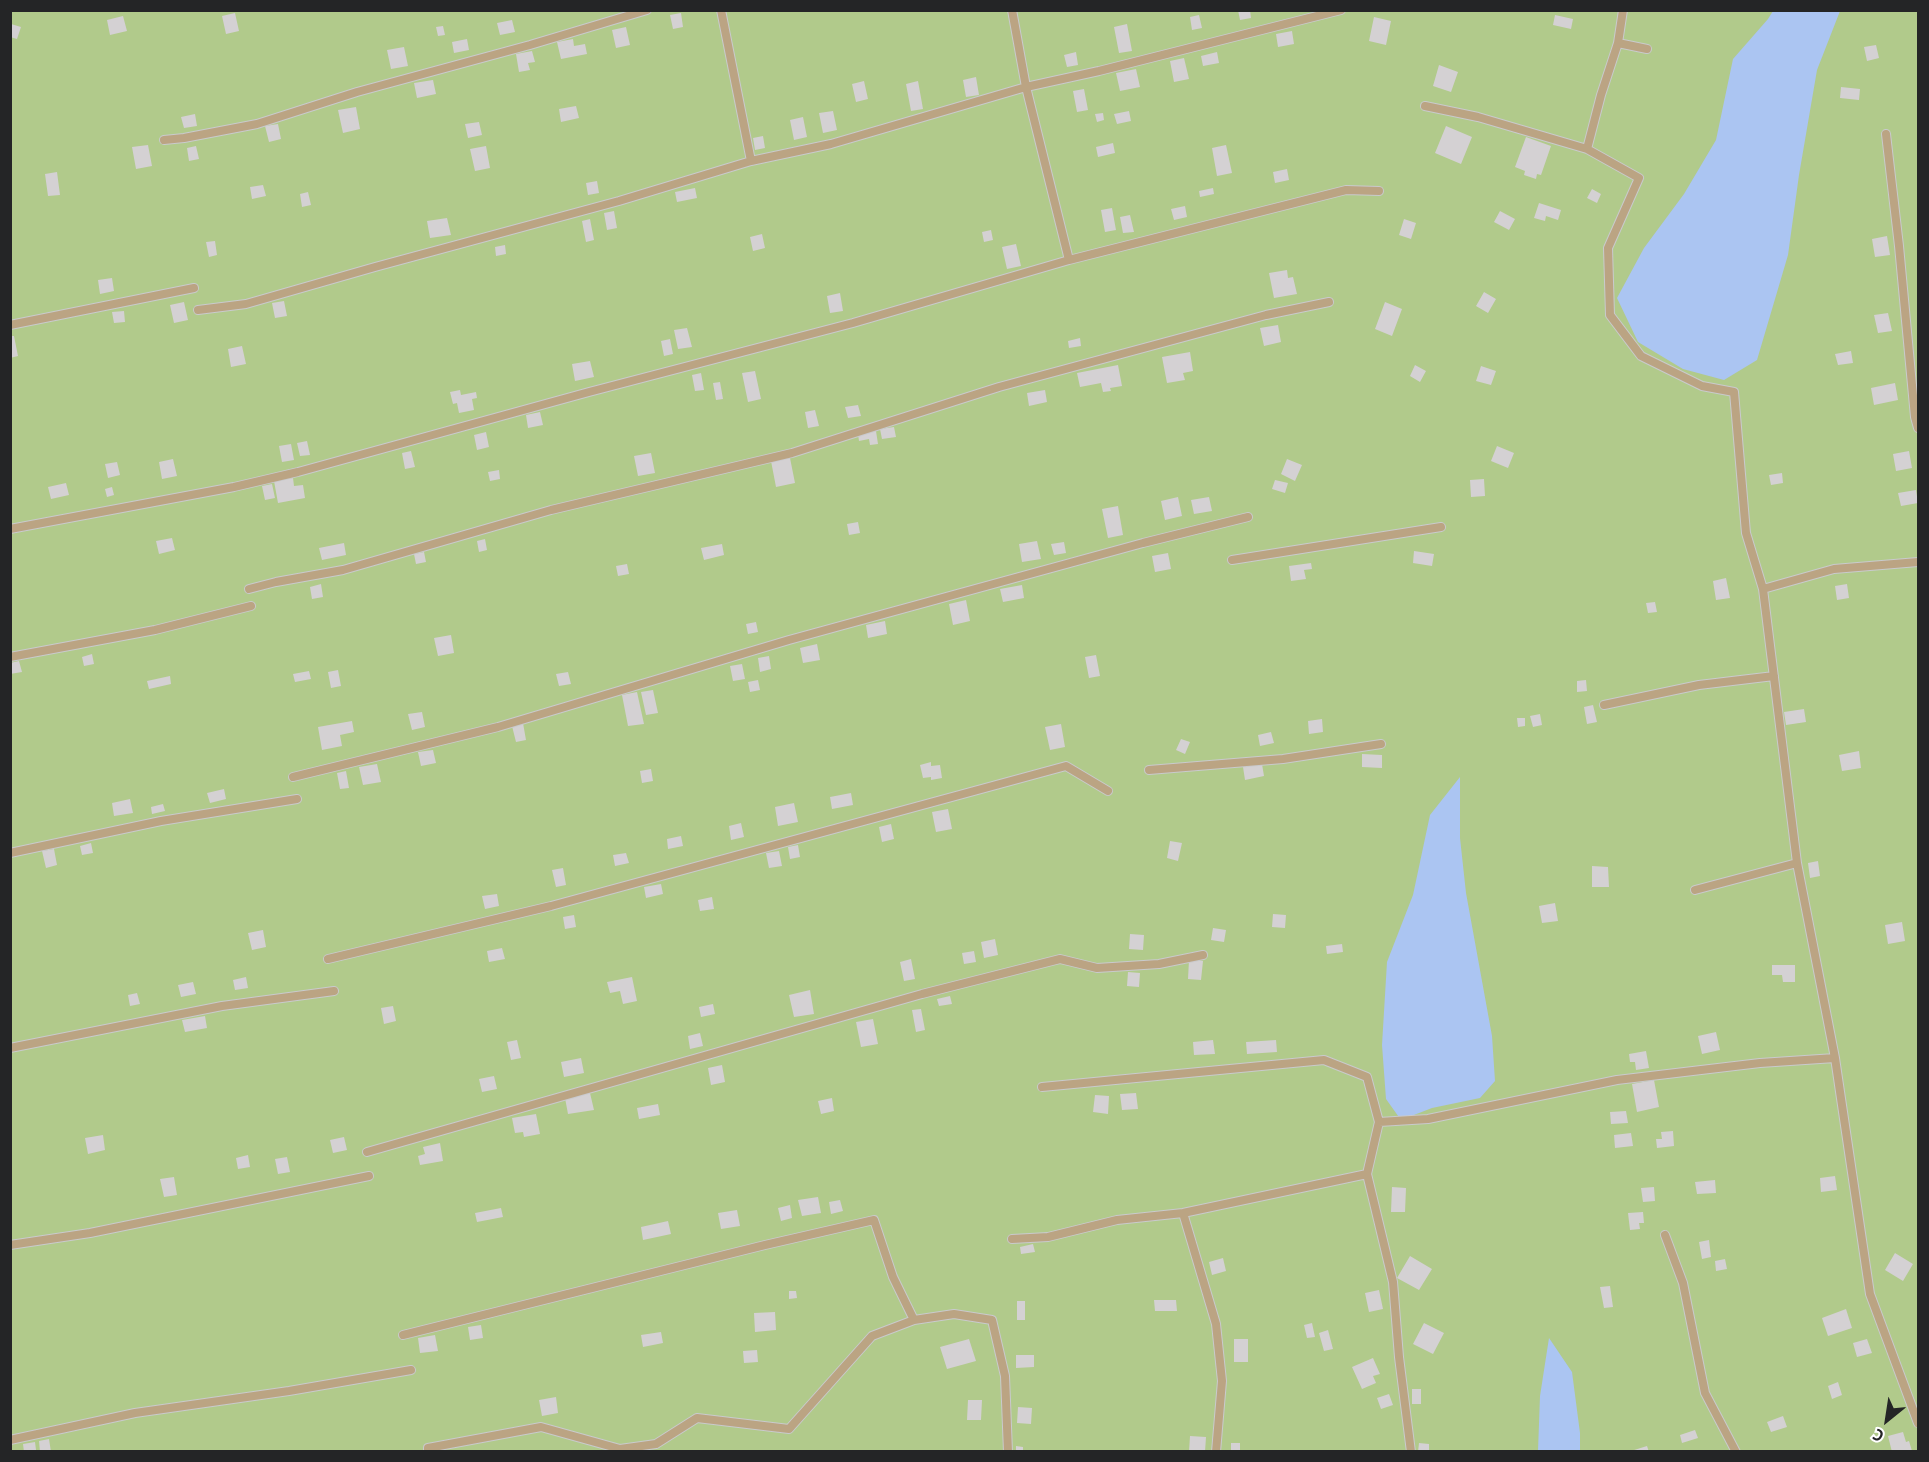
<!DOCTYPE html>
<html>
<head>
<meta charset="utf-8">
<style>
	body { margin:0 }
	#map { position:relative; width:1929px; height:1462px; overflow:hidden; background:#edeef2; font-family:"PT Sans",sans-serif }
	canvas { display:block }
	.frame { position:absolute; inset:0; border:12px solid #242526; pointer-events:none }
	.north { position:absolute; left:1857px; top:1390px; width:60px; height:60px; -webkit-text-stroke:4px #fff; paint-order:stroke; rotate:210deg; font-size:16px; font-weight:700; line-height:24px; text-align:center; color:#242526 }
	.north::after { content:''; display:block; margin:auto; width:21px; height:27px; background:#242526; clip-path:polygon(50% 0,100% 100%,50% 72%,0 100%) }
</style>
</head>
<body>
<div id="map">
<canvas width="1929" height="1462"></canvas>
<div class="frame"></div>
<div class="north">С</div>
</div>
<script>
const ctx = document.querySelector('canvas').getContext('2d');
ctx.lineJoin = 'round';
function fillPath(path, color) {
  ctx.fillStyle = color;
  ctx.fill(path, 'evenodd');
}
function shape(rows) {
  const path = new Path2D();
  for (const r of rows) {
    path.moveTo(r[0], r[1]);
    for (let i = 2; i < r.length; i += 2) path.lineTo(r[i], r[i + 1]);
  }
  return path;
}
function stroke(path, color, width, dash) {
  ctx.strokeStyle = color;
  ctx.lineWidth = width;
  ctx.lineCap = dash ? 'butt' : 'round';
  ctx.setLineDash(dash || []);
  ctx.stroke(path);
}
fillPath(shape([
	[10,11,1918,11,1918,1451,11,1451]
]), '#b1ca8b');
fillPath(shape([
	[1773,11,1840,11,1817,70,1799,175,1788,255,1757,360,1724,380,1683,369,1638,342,1617,298,1644,248,1684,194,1716,140,1733,59,1768,19],
	[1460,777,1460,838,1466,893,1492,1036,1495,1081,1480,1098,1432,1108,1401,1120,1386,1099,1382,1045,1387,962,1413,895,1430,815],
	[1549,1338,1572,1372,1580,1433,1580,1451,1538,1451,1540,1396]
]), '#abc5f2');
fillPath(shape([
	[1238,10,1250,10,1251,18,1240,20],
	[235,13,239,31,226,34,222,16],
	[681,13,683,27,673,29,670,15],
	[1199,15,1202,28,1192,30,1190,17],
	[1555,15,1573,19,1571,29,1553,25],
	[123,16,127,31,110,35,107,20],
	[1374,17,1391,21,1386,45,1369,41],
	[512,20,515,32,500,35,497,23],
	[11,24,21,27,17,39,10,37],
	[1127,24,1132,51,1119,53,1114,27],
	[443,26,445,35,438,36,436,27],
	[626,27,630,45,616,48,612,30],
	[1292,31,1294,44,1278,47,1276,34],
	[467,39,469,50,454,53,452,42],
	[573,39,574,46,585,44,587,54,561,59,557,42],
	[1876,45,1879,58,1867,61,1864,47],
	[404,47,408,66,391,69,387,50],
	[532,51,535,62,528,63,530,70,519,72,516,54],
	[1076,52,1078,65,1067,67,1064,55],
	[1217,52,1219,63,1203,66,1201,56],
	[1184,58,1189,79,1174,82,1170,61],
	[1439,65,1458,72,1451,92,1433,86],
	[1136,69,1140,87,1120,91,1116,73],
	[976,77,979,95,966,97,963,80],
	[433,80,436,94,417,98,414,83],
	[864,81,868,99,856,102,852,84],
	[918,81,923,109,911,111,906,84],
	[1841,87,1860,89,1859,100,1840,98],
	[1084,89,1088,110,1077,112,1073,91],
	[576,106,579,118,561,122,559,109],
	[356,107,360,129,343,133,338,110],
	[833,111,837,130,823,133,819,113],
	[1129,111,1131,121,1117,124,1114,114],
	[1103,113,1104,120,1097,122,1095,114],
	[195,114,197,126,184,128,181,117],
	[803,117,807,137,794,140,790,120],
	[479,122,482,135,468,138,465,124],
	[278,124,281,139,269,142,265,126],
	[1446,126,1472,137,1461,164,1435,153],
	[763,136,765,148,755,150,753,138],
	[1526,137,1551,146,1541,175,1537,174,1536,179,1524,175,1525,171,1515,167],
	[1113,143,1115,153,1098,157,1096,147],
	[148,145,152,166,136,169,132,147],
	[1226,145,1232,173,1217,176,1212,148],
	[196,146,199,159,189,161,187,148],
	[486,146,490,168,475,171,470,149],
	[1287,169,1289,180,1275,183,1273,172],
	[57,172,60,195,48,196,45,174],
	[597,181,599,193,588,195,586,183],
	[263,185,266,196,252,199,250,187],
	[695,188,697,198,677,202,675,192],
	[1213,188,1214,194,1200,197,1199,191],
	[1592,189,1601,194,1597,203,1587,198],
	[308,192,311,205,302,207,300,194],
	[1539,203,1561,210,1558,220,1546,216,1545,221,1534,218],
	[1185,206,1187,217,1174,220,1171,209],
	[1112,208,1116,230,1105,232,1101,210],
	[614,211,617,228,607,230,604,213],
	[1500,211,1515,219,1509,230,1494,222],
	[1130,215,1134,232,1123,233,1120,217],
	[447,218,451,235,430,238,427,221],
	[590,219,594,240,586,242,582,221],
	[1404,219,1416,223,1411,239,1399,235],
	[991,230,993,240,984,242,982,232],
	[762,234,765,248,753,251,750,237],
	[1887,236,1890,255,1875,257,1872,239],
	[215,241,217,255,209,257,206,242],
	[1016,244,1021,266,1007,269,1002,247],
	[505,245,506,254,496,256,495,247],
	[1287,270,1288,278,1293,277,1297,294,1274,298,1269,273],
	[112,278,114,291,100,294,98,280],
	[1484,292,1496,299,1488,313,1476,306],
	[840,293,843,311,830,313,827,296],
	[284,301,287,316,275,318,272,303],
	[184,302,188,320,174,323,170,305],
	[1385,302,1402,309,1392,336,1375,329],
	[124,311,125,322,114,323,112,312],
	[1888,313,1892,331,1878,333,1874,315],
	[1278,325,1281,342,1264,346,1260,328],
	[687,328,692,347,678,349,674,330],
	[10,336,14,336,18,356,10,358],
	[1080,338,1081,346,1069,348,1068,341],
	[670,339,673,354,664,356,661,341],
	[242,346,246,364,231,367,228,349],
	[1851,351,1853,363,1838,365,1835,354],
	[1190,352,1193,371,1183,373,1185,380,1167,383,1162,357],
	[590,361,594,377,575,381,572,364],
	[1118,365,1122,386,1110,388,1111,391,1103,392,1101,383,1080,387,1077,373],
	[1415,365,1426,371,1420,382,1410,376],
	[1481,366,1496,371,1491,385,1476,381],
	[755,371,761,399,748,402,742,373],
	[701,373,704,390,695,391,692,375],
	[720,382,723,399,716,400,713,383],
	[1895,383,1898,400,1874,405,1871,388],
	[460,390,461,395,476,392,477,398,472,399,474,410,459,413,457,403,453,404,450,392],
	[1045,390,1047,402,1029,406,1027,393],
	[858,405,861,416,848,418,845,407],
	[815,410,819,426,808,428,805,412],
	[540,412,543,425,528,428,526,415],
	[894,427,896,437,882,439,880,429],
	[876,431,878,444,870,445,869,439,859,441,858,434],
	[486,432,489,447,477,450,474,435],
	[307,441,310,455,300,456,297,443],
	[291,444,294,460,282,462,279,446],
	[1497,446,1514,453,1508,468,1491,461],
	[411,451,415,467,405,469,402,453],
	[1909,451,1912,468,1896,471,1893,454],
	[651,453,655,473,638,476,634,456],
	[790,458,795,483,776,487,771,461],
	[173,459,177,476,162,479,159,462],
	[1287,459,1302,465,1295,481,1281,474],
	[117,462,120,475,108,478,105,464],
	[499,470,500,479,490,481,488,472],
	[1782,473,1783,483,1771,485,1769,475],
	[293,478,294,486,303,485,305,498,278,503,274,481],
	[1484,479,1485,496,1471,497,1470,480],
	[1275,480,1288,483,1285,493,1272,489],
	[66,483,69,495,51,499,48,487],
	[272,484,275,498,265,500,262,486],
	[112,487,114,495,107,497,105,489],
	[1916,490,1918,503,1901,506,1898,493],
	[1178,497,1182,516,1165,520,1161,501],
	[1209,497,1212,511,1194,514,1191,500],
	[1118,506,1123,535,1108,538,1102,509],
	[858,522,860,533,849,535,847,524],
	[172,538,175,550,159,554,156,541],
	[485,539,487,550,479,552,477,541],
	[1037,541,1041,559,1022,562,1019,544],
	[1064,542,1066,553,1054,555,1051,544],
	[344,543,346,555,322,560,319,548],
	[722,544,724,555,704,560,701,548],
	[1414,551,1434,554,1432,566,1413,563],
	[424,552,426,562,416,564,414,554],
	[1168,553,1171,569,1155,572,1152,556],
	[1311,563,1312,569,1304,570,1306,579,1291,581,1289,566],
	[627,564,629,574,618,576,616,566],
	[1726,578,1730,598,1716,600,1713,581],
	[321,584,323,597,312,599,310,587],
	[1847,584,1849,598,1837,600,1835,586],
	[1022,585,1024,598,1003,602,1000,589],
	[966,600,970,621,953,625,949,604],
	[1655,602,1657,612,1648,613,1646,603],
	[885,621,887,634,868,638,866,625],
	[756,622,758,632,748,634,746,624],
	[451,635,454,653,438,656,434,638],
	[817,644,820,660,803,663,800,648],
	[92,654,94,664,84,666,82,657],
	[1096,655,1100,676,1089,678,1085,657],
	[769,656,771,669,760,672,758,658],
	[19,661,22,672,10,674,10,663],
	[742,664,745,679,733,681,730,666],
	[338,670,341,686,331,688,328,672],
	[309,671,311,679,295,682,293,674],
	[568,672,571,684,559,686,556,674],
	[170,676,171,684,149,689,147,681],
	[758,680,760,690,750,692,748,682],
	[1586,680,1587,691,1577,692,1577,681],
	[653,690,658,713,646,715,641,692],
	[637,692,644,724,628,726,622,695],
	[1593,705,1597,722,1587,724,1584,707],
	[1804,709,1806,722,1786,725,1784,712],
	[422,712,425,727,412,730,408,714],
	[1540,714,1542,725,1533,727,1530,716],
	[1517,718,1525,718,1525,726,1518,727],
	[1322,719,1323,732,1309,734,1308,721],
	[352,721,354,732,340,735,342,746,322,750,318,727],
	[523,723,526,740,516,742,512,726],
	[1061,724,1065,747,1050,750,1045,727],
	[1271,732,1274,743,1260,746,1258,735],
	[1181,739,1190,742,1185,754,1176,750],
	[433,750,436,763,421,766,418,752],
	[1859,751,1861,768,1842,771,1839,755],
	[1362,754,1382,755,1382,768,1362,767],
	[931,762,931,766,940,765,942,778,931,780,931,777,923,778,920,765],
	[377,764,381,782,363,785,359,767],
	[1262,764,1264,776,1245,780,1243,767],
	[651,769,653,781,642,783,640,771],
	[346,771,349,788,340,789,337,773],
	[224,789,226,799,210,803,207,793],
	[851,793,853,805,832,809,830,797],
	[130,799,133,813,114,816,112,803],
	[794,803,798,822,778,826,775,807],
	[163,804,165,811,152,814,151,807],
	[948,809,952,829,936,832,932,812],
	[741,823,744,837,731,840,729,826],
	[891,824,894,839,882,842,879,827],
	[681,836,683,846,668,849,667,839],
	[1170,841,1182,843,1178,861,1167,858],
	[91,843,93,853,82,855,80,846],
	[798,845,800,857,790,859,788,847],
	[54,849,57,865,46,868,42,851],
	[779,851,782,866,769,868,766,853],
	[626,853,629,863,615,866,613,855],
	[1818,861,1820,876,1810,878,1808,863],
	[1592,866,1608,867,1609,887,1592,887],
	[563,868,566,885,556,887,552,870],
	[661,884,663,894,646,898,644,887],
	[497,894,499,906,485,909,482,896],
	[712,897,714,909,700,911,698,900],
	[1555,903,1558,921,1542,923,1539,906],
	[1273,914,1286,915,1285,928,1272,927],
	[574,915,576,927,565,929,563,917],
	[1902,922,1905,941,1888,944,1885,925],
	[1213,928,1226,930,1224,942,1211,940],
	[263,930,266,947,252,950,248,933],
	[1130,934,1144,935,1143,950,1129,949],
	[995,939,998,955,984,958,981,942],
	[1342,944,1343,952,1327,954,1326,946],
	[502,948,505,959,489,962,487,951],
	[974,951,976,962,964,964,962,953],
	[911,959,915,979,904,981,900,962],
	[1189,960,1203,961,1201,980,1188,979],
	[1772,965,1795,965,1795,982,1783,982,1782,975,1772,975],
	[1128,972,1140,973,1139,987,1127,986],
	[246,977,248,988,235,990,233,980],
	[632,977,637,1001,623,1004,620,991,610,993,607,982],
	[193,982,196,994,181,997,178,985],
	[810,990,814,1014,794,1017,789,995],
	[137,993,140,1004,130,1006,128,995],
	[950,996,952,1004,939,1006,937,999],
	[713,1004,715,1014,701,1017,699,1007],
	[393,1006,396,1021,384,1024,381,1008],
	[921,1009,925,1030,916,1032,912,1010],
	[205,1016,207,1028,185,1032,182,1020],
	[873,1019,878,1044,861,1047,856,1022],
	[1716,1032,1720,1050,1702,1054,1698,1036],
	[700,1033,703,1046,690,1049,688,1036],
	[517,1040,521,1058,511,1060,507,1042],
	[1213,1040,1215,1054,1194,1055,1193,1042],
	[1276,1040,1277,1052,1247,1054,1246,1042],
	[1646,1051,1649,1068,1636,1070,1635,1062,1630,1062,1629,1054],
	[581,1058,584,1073,564,1077,561,1062],
	[722,1065,725,1082,711,1085,708,1068],
	[494,1076,497,1089,482,1092,479,1079],
	[1654,1080,1659,1107,1637,1112,1632,1084],
	[590,1093,594,1110,568,1114,565,1098],
	[1136,1093,1138,1109,1122,1110,1120,1094],
	[1095,1095,1109,1096,1108,1114,1093,1112],
	[832,1098,834,1111,821,1114,818,1101],
	[658,1104,660,1115,639,1119,637,1108],
	[1626,1111,1628,1123,1611,1124,1610,1112],
	[536,1114,540,1134,524,1137,523,1132,515,1133,512,1118],
	[1673,1131,1674,1146,1657,1148,1656,1139,1662,1139,1661,1132],
	[1631,1133,1633,1146,1615,1148,1614,1135],
	[103,1135,105,1150,88,1154,85,1138],
	[344,1137,347,1150,333,1153,330,1140],
	[440,1143,443,1161,420,1165,418,1156,425,1154,423,1147],
	[248,1155,250,1167,238,1169,236,1158],
	[287,1157,290,1172,278,1174,275,1159],
	[1835,1176,1837,1190,1821,1192,1820,1178],
	[174,1177,177,1195,164,1197,160,1179],
	[1715,1180,1716,1193,1697,1194,1695,1182],
	[1392,1187,1406,1188,1405,1212,1391,1212],
	[1654,1187,1655,1201,1643,1202,1641,1188],
	[818,1197,821,1213,802,1216,798,1200],
	[840,1200,843,1211,831,1214,829,1202],
	[790,1205,792,1218,781,1221,778,1208],
	[501,1208,503,1217,477,1222,475,1213],
	[737,1210,740,1226,721,1229,718,1213],
	[1643,1212,1644,1223,1639,1223,1640,1229,1630,1230,1628,1213],
	[668,1221,671,1234,643,1240,641,1227],
	[1709,1240,1711,1257,1702,1259,1699,1242],
	[1033,1244,1035,1252,1021,1254,1020,1247],
	[1895,1253,1913,1264,1903,1281,1885,1270],
	[1410,1256,1432,1269,1419,1290,1397,1278],
	[1223,1258,1226,1271,1212,1275,1209,1262],
	[1725,1259,1727,1269,1716,1271,1715,1261],
	[1610,1286,1613,1307,1604,1308,1600,1287],
	[1379,1290,1383,1309,1369,1312,1365,1293],
	[789,1291,796,1291,797,1298,789,1299],
	[1154,1300,1176,1300,1177,1311,1155,1311],
	[1017,1301,1025,1301,1025,1320,1017,1320],
	[1846,1309,1852,1328,1828,1336,1822,1318],
	[775,1312,776,1330,755,1332,754,1313],
	[1312,1323,1315,1337,1307,1338,1304,1325],
	[1424,1323,1444,1333,1433,1354,1413,1344],
	[481,1325,483,1338,470,1340,468,1327],
	[1328,1330,1333,1349,1324,1351,1319,1333],
	[661,1332,663,1343,643,1347,641,1335],
	[435,1335,438,1351,420,1353,418,1338],
	[969,1339,976,1361,947,1369,940,1347],
	[1234,1339,1248,1339,1248,1362,1234,1362],
	[1867,1339,1872,1353,1857,1357,1853,1343],
	[757,1350,758,1362,744,1363,743,1351],
	[1016,1355,1034,1355,1034,1367,1016,1368],
	[1373,1358,1380,1374,1373,1376,1376,1383,1362,1389,1352,1367],
	[1838,1382,1842,1395,1832,1399,1828,1386],
	[1412,1389,1421,1389,1421,1404,1412,1404],
	[1389,1394,1393,1405,1381,1409,1377,1398],
	[556,1397,558,1413,542,1416,539,1400],
	[968,1400,982,1400,981,1420,967,1420],
	[1018,1407,1032,1408,1031,1424,1017,1423],
	[1783,1416,1787,1427,1771,1432,1767,1422],
	[1695,1430,1698,1438,1682,1443,1680,1435],
	[1903,1432,1906,1442,1909,1441,1912,1451,1892,1452,1888,1436],
	[1190,1436,1206,1437,1205,1452,1189,1452],
	[49,1439,51,1452,40,1452,39,1441],
	[35,1442,36,1450,24,1452,23,1444],
	[1231,1443,1240,1443,1240,1452,1231,1452],
	[1419,1443,1429,1444,1429,1452,1418,1452],
	[1016,1446,1023,1447,1023,1452,1016,1452],
	[1647,1446,1649,1452,1631,1452,1631,1451]
]), '#d4d1d3');
const lane = shape([
	[721,10,751,161],
	[1012,10,1026,87,1069,260],
	[1618,43,1647,49],
	[1425,106,1478,117,1587,149,1639,178,1608,248,1610,315,1641,356,1702,386,1734,392,1746,533,1763,589,1797,863,1835,1058,1870,1294,1918,1423],
	[1886,134,1899,246,1915,417,1918,428],
	[164,140,184,138,257,124,357,92,530,45,647,10],
	[1587,149,1601,95,1618,43,1623,10],
	[198,310,246,304,375,267,619,201,751,161,831,144,1026,87,1099,71,1341,10],
	[10,325,194,288],
	[10,529,234,487,298,472,589,392,853,323,1069,260,1346,190,1379,191],
	[1232,560,1441,527],
	[249,589,276,582,343,570,551,510,792,453,999,387,1266,315,1329,302],
	[1763,589,1834,569,1918,562],
	[10,657,155,630,251,606],
	[1604,705,1699,685,1774,676],
	[1149,770,1283,759,1381,744],
	[293,777,498,727,789,640,1143,543,1248,517],
	[10,853,161,821,297,799],
	[1695,890,1797,863],
	[328,959,551,906,1066,766,1108,791],
	[10,1048,222,1006,334,991],
	[1042,1087,1324,1060,1367,1077,1379,1122,1367,1174,1393,1282,1399,1357,1411,1452],
	[1379,1122,1428,1119,1617,1080,1760,1063,1835,1058],
	[367,1152,922,994,1060,959,1097,968,1159,964,1203,955],
	[1183,1213,1216,1324,1222,1381,1216,1452],
	[1665,1235,1683,1283,1705,1393,1736,1452],
	[1012,1239,1048,1237,1117,1220,1183,1213,1367,1174],
	[10,1245,90,1233,369,1176],
	[403,1335,765,1245,874,1220,893,1277,914,1320],
	[10,1440,135,1413,289,1391,411,1370],
	[428,1452,428,1448,541,1427,620,1449,656,1444,697,1418,789,1429,872,1336,914,1320,954,1314,992,1320,1005,1376,1008,1452]
]);
stroke(lane, '#c9cacd', 10);
stroke(lane, '#bba483', 8);
</script>
</body>
</html>
